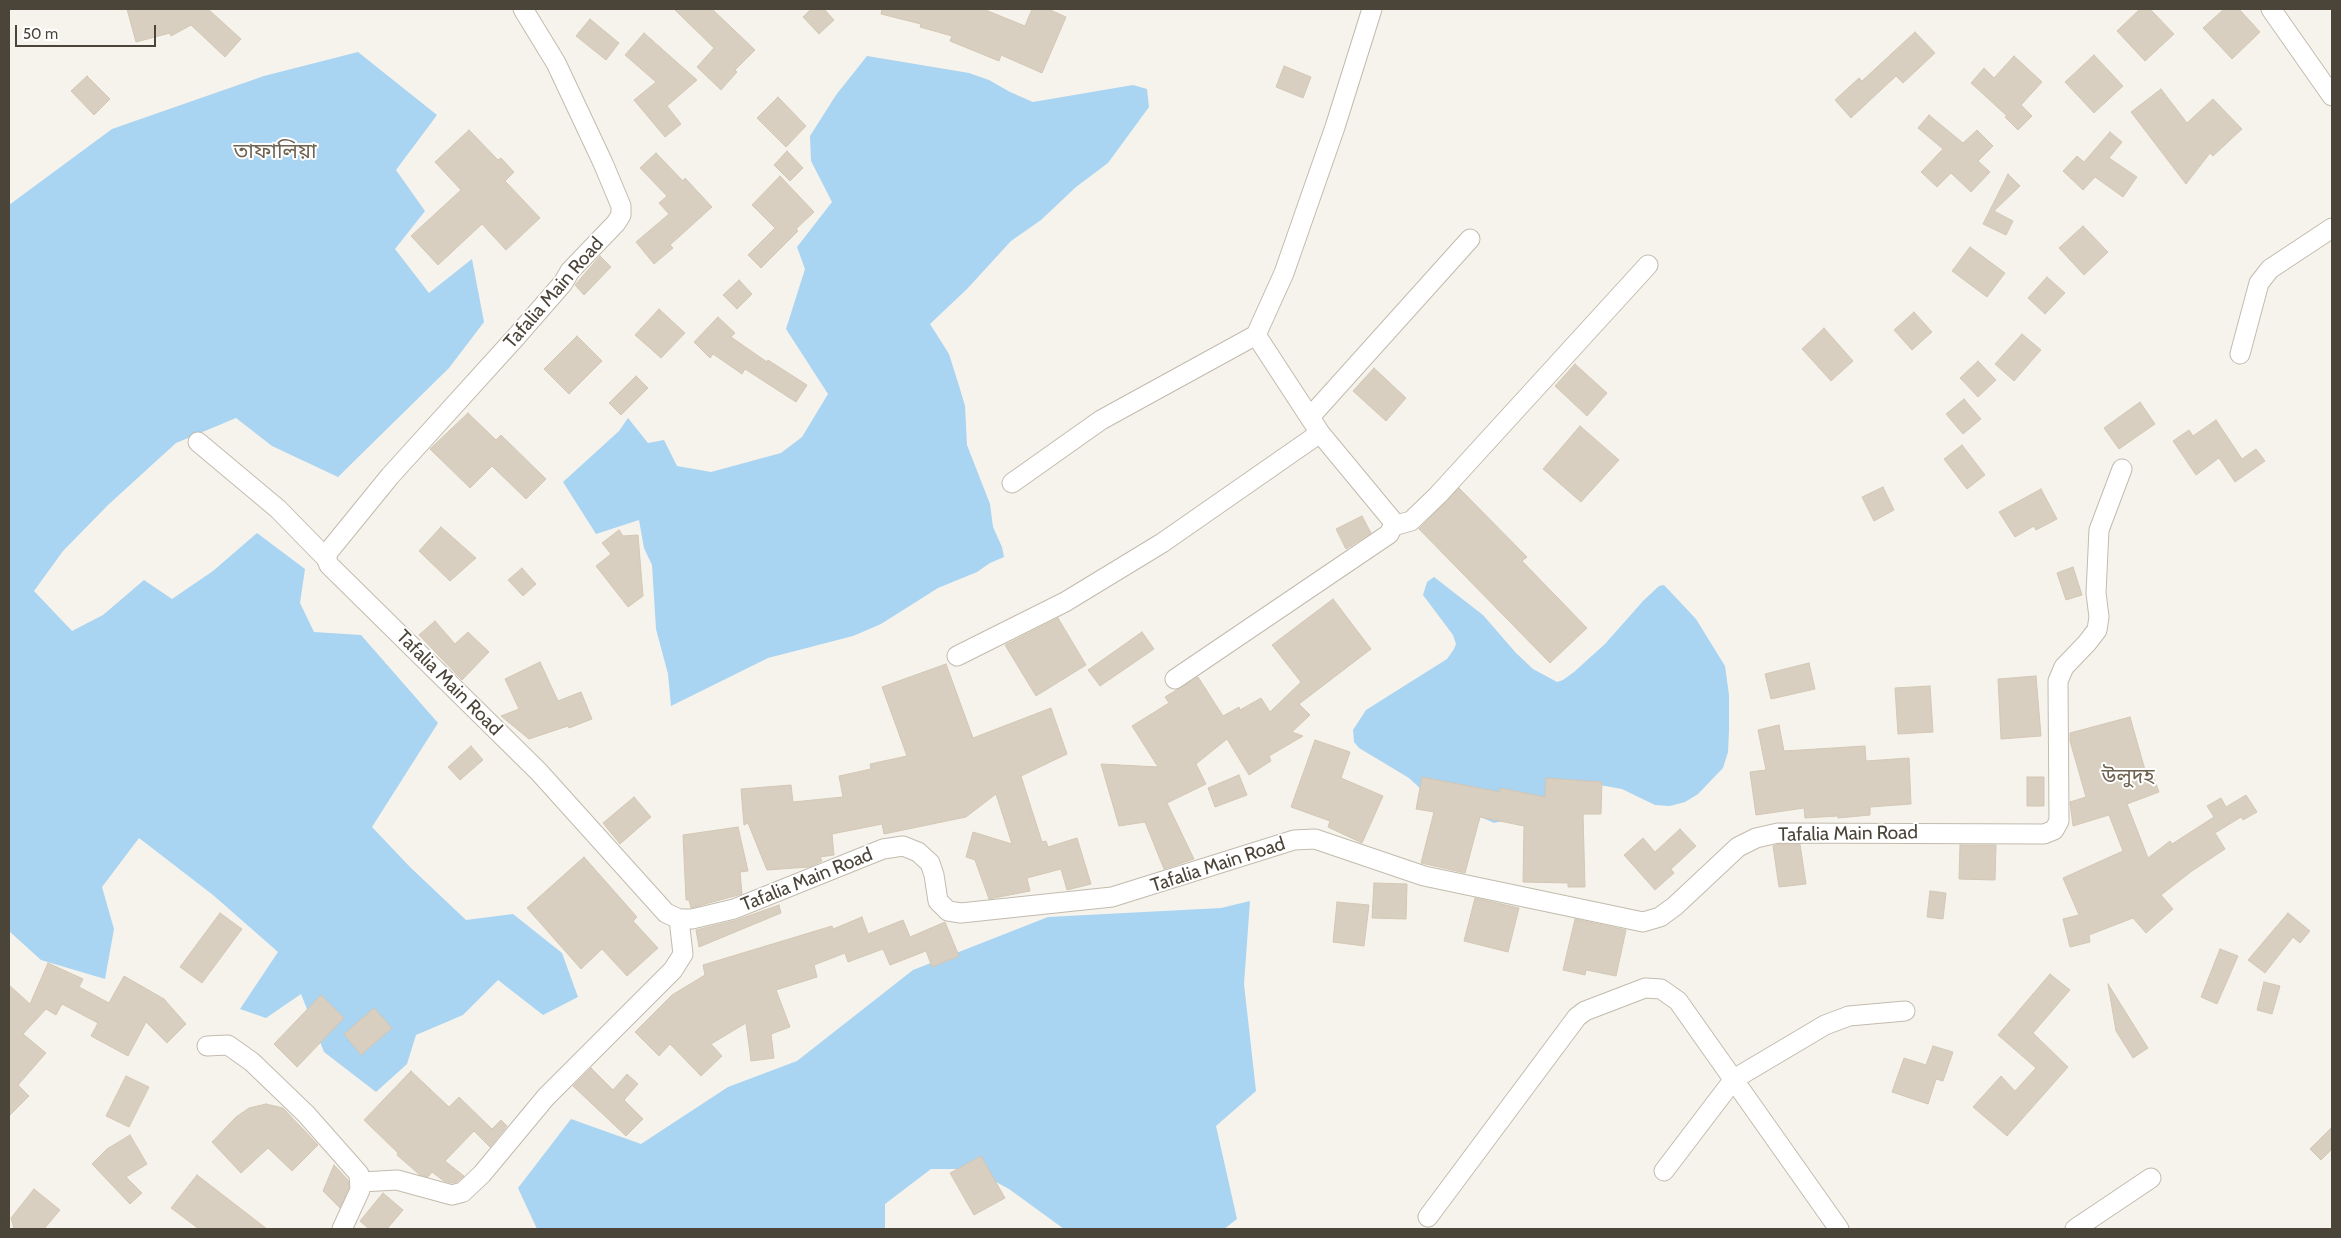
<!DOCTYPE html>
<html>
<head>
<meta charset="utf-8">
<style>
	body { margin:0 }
	#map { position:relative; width:2341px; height:1238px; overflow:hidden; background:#f6f3ec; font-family:Cabin,sans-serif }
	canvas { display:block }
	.frame { position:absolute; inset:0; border:10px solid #4b4439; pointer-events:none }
	.scale { position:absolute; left:15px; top:25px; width:141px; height:22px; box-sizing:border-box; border:2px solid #4b4439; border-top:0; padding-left:6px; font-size:15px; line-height:18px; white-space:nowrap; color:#4b4439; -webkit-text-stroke:4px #fff; paint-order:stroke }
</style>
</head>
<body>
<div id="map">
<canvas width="2341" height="1238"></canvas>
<div class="frame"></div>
<div class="scale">50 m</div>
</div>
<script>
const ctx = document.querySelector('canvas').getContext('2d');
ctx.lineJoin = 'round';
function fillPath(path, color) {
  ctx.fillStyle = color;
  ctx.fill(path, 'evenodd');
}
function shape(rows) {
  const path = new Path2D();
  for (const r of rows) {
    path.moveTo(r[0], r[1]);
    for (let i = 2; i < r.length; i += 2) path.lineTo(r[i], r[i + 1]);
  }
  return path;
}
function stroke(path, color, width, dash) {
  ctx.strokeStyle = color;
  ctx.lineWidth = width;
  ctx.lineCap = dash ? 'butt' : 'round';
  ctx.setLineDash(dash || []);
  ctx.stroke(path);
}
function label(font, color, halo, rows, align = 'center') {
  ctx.font = font + ' Cabin,"Noto Sans Bengali",sans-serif';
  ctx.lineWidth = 4;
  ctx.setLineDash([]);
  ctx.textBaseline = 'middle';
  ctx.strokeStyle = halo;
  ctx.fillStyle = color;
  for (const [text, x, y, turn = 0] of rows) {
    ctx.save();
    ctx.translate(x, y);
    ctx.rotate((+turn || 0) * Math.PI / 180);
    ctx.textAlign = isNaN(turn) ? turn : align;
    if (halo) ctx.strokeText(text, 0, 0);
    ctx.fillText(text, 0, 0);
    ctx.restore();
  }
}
fillPath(shape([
	[358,52,437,115,396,170,425,211,395,249,429,293,472,259,484,322,449,368,338,477,272,446,236,418,176,443,108,505,63,551,34,591,72,631,103,615,144,580,172,599,213,571,257,533,305,569,300,603,314,632,361,635,438,723,372,827,410,867,466,920,513,914,562,953,578,997,543,1015,498,980,463,1015,416,1035,407,1064,376,1092,324,1052,301,994,266,1018,240,1009,278,952,213,895,139,838,102,887,114,929,105,979,41,960,9,931,9,205,112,129,264,76],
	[867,56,969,73,989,80,1010,92,1033,102,1133,85,1147,89,1149,107,1108,163,1076,187,1041,220,1011,241,967,289,930,324,949,354,960,389,965,406,967,445,990,504,993,527,1002,547,1004,557,990,563,977,572,938,588,881,624,853,636,768,658,671,706,668,674,656,629,652,565,644,548,639,520,596,534,563,482,619,431,628,418,648,443,664,440,677,466,711,472,781,453,802,437,828,394,786,329,805,269,797,247,832,202,811,161,810,136,836,95],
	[1434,577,1483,615,1516,653,1533,669,1557,682,1563,680,1574,672,1605,644,1643,601,1659,586,1664,585,1696,619,1725,666,1729,695,1729,731,1728,752,1723,768,1698,794,1685,802,1670,806,1655,805,1622,789,1594,784,1510,819,1494,823,1423,791,1409,778,1359,748,1354,742,1353,730,1366,710,1447,659,1454,649,1456,644,1453,635,1423,595,1427,582],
	[1250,901,1244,984,1256,1091,1216,1126,1237,1219,1224,1229,1064,1229,1009,1189,972,1169,931,1169,885,1204,885,1229,537,1229,518,1188,571,1119,641,1144,728,1087,797,1061,913,970,1048,917,1221,908]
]), '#a9d4f2');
const building = shape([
	[127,9,208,9,241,39,225,57,191,25,171,36,170,33,136,42,127,9],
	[674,9,712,9,755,50,735,70,737,72,721,90,697,67,714,48,674,9],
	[811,9,824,9,834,20,819,34,803,17,811,9],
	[882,9,983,9,1025,26,1032,9,1048,9,1066,17,1042,73,1001,55,999,61,950,41,952,36,920,27,921,24,881,14,882,9],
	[2140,9,2150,9,2174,34,2145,61,2117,31,2140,9],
	[2224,9,2239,9,2260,32,2232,59,2203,28,2224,9],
	[590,19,619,43,606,60,576,36,590,19],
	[1915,32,1935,53,1903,83,1896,76,1851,118,1835,100,1859,78,1862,81,1915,32],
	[644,33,697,80,667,106,681,124,665,137,634,100,656,82,625,55,644,33],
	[2094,55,2123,86,2094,113,2065,82,2094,55],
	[2014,56,2042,82,2021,105,2032,116,2018,130,2005,117,2007,116,1971,83,1984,68,1994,78,2014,56],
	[1284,66,1311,77,1303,98,1276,87,1284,66],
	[87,76,110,99,94,115,71,91,87,76],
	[2161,89,2187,123,2213,99,2242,129,2213,156,2210,153,2186,184,2131,112,2161,89],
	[778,97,806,126,786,147,757,118,778,97],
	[1929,115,1963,143,1977,130,1993,146,1978,161,1990,172,1971,192,1951,173,1937,187,1921,172,1943,149,1918,128,1929,115],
	[469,130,498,160,501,158,514,172,505,181,540,218,506,250,482,224,438,265,411,236,461,190,435,162,469,130],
	[2110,132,2122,142,2109,158,2137,177,2123,197,2095,177,2083,190,2063,171,2077,156,2084,162,2110,132],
	[787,151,803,168,790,181,774,165,787,151],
	[656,153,683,181,685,178,712,207,670,245,673,248,654,264,636,242,669,214,659,203,667,196,640,168,656,153],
	[2008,174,2020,186,1994,211,2013,221,2006,235,1983,224,2008,174],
	[780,176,814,212,796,229,798,231,761,268,748,255,775,228,752,205,780,176],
	[2083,226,2108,252,2084,275,2059,248,2083,226],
	[1970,247,2005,273,1987,297,1952,271,1970,247],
	[600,256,611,267,584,295,575,285,600,256],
	[2047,277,2065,293,2045,314,2028,298,2047,277],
	[739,280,752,294,737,309,723,295,739,280],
	[659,309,685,333,661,358,635,335,659,309],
	[1914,312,1932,332,1912,350,1894,330,1914,312],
	[718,317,735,333,731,337,767,362,768,360,807,385,796,402,745,369,742,374,713,354,710,358,694,342,718,317],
	[1824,328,1853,361,1831,381,1802,349,1824,328],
	[2022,334,2041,350,2014,381,1995,364,2022,334],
	[577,336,602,361,569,394,544,369,577,336],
	[1978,361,1996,380,1978,397,1960,378,1978,361],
	[1575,364,1607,393,1587,416,1555,386,1575,364],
	[1374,368,1406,398,1386,421,1353,391,1374,368],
	[636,376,648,388,621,415,609,403,636,376],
	[1964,399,1981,419,1963,434,1946,414,1964,399],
	[2140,402,2155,424,2119,449,2104,428,2140,402],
	[468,413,496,440,501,435,546,479,526,499,492,466,470,488,430,449,468,413],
	[2216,420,2242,459,2256,449,2265,461,2235,482,2219,458,2196,475,2173,441,2189,430,2193,436,2216,420],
	[1580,426,1619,460,1581,502,1543,469,1580,426],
	[1962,445,1985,475,1967,489,1944,459,1962,445],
	[1883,487,1894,510,1874,521,1862,497,1883,487],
	[1459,488,1527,557,1522,561,1587,628,1550,663,1419,529,1459,488],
	[2041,489,2057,519,2036,530,2034,526,2015,537,1999,512,2041,489],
	[1362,516,1371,533,1346,549,1336,529,1362,516],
	[441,527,476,558,450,581,419,551,441,527],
	[619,530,623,536,638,535,643,596,628,607,596,566,611,554,602,543,619,530],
	[2073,567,2082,595,2066,600,2057,573,2073,567],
	[522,568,536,584,523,596,508,580,522,568],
	[1333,599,1371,649,1299,704,1310,715,1292,732,1303,736,1269,756,1271,761,1249,775,1227,739,1196,764,1206,784,1167,803,1194,859,1164,869,1145,822,1119,826,1101,764,1158,767,1132,726,1169,703,1165,697,1198,677,1223,716,1239,707,1240,710,1261,698,1270,712,1301,682,1272,645,1333,599],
	[1058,618,1086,665,1036,696,1005,645,1058,618],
	[435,621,455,644,468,632,489,652,462,680,419,635,435,621],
	[1142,632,1154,649,1100,686,1088,670,1142,632],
	[540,662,558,701,581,692,592,719,569,728,568,726,529,739,501,716,519,709,505,679,540,662],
	[1809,663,1815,689,1771,699,1765,674,1809,663],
	[946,664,973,738,1051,708,1067,754,1021,776,1042,842,1046,841,1048,847,1077,838,1091,884,1067,890,1061,869,1027,878,1030,891,989,899,975,860,966,857,973,832,1012,844,996,794,966,817,884,834,882,824,832,834,834,855,820,857,822,861,809,867,767,870,748,823,744,825,741,789,791,785,793,802,843,797,839,776,871,769,870,764,907,756,882,687,946,664],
	[2036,676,2041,736,2001,739,1998,679,2036,676],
	[1930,686,1933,732,1898,734,1895,688,1930,686],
	[2130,717,2145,770,2150,768,2159,792,2127,804,2148,858,2170,841,2172,844,2214,817,2207,806,2221,798,2226,807,2246,795,2257,812,2243,820,2241,817,2215,833,2225,849,2192,871,2161,895,2173,909,2146,933,2133,918,2089,935,2090,942,2070,947,2063,919,2079,915,2063,878,2123,851,2109,815,2073,826,2070,802,2086,797,2070,741,2070,733,2130,717],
	[1779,725,1784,751,1865,746,1866,761,1909,758,1911,804,1870,807,1870,815,1838,818,1838,816,1805,818,1804,808,1756,815,1750,772,1766,770,1758,730,1779,725],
	[1315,740,1350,752,1341,778,1383,796,1362,843,1328,827,1330,821,1291,807,1315,740],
	[471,746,483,760,460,780,448,767,471,746],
	[1239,775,1247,795,1215,807,1208,788,1239,775],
	[1422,777,1500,792,1500,788,1545,797,1546,778,1602,782,1601,814,1583,814,1585,887,1568,887,1568,883,1523,882,1524,826,1480,817,1465,873,1421,863,1434,812,1416,809,1422,777],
	[2027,777,2044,777,2044,806,2027,806,2027,777],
	[634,797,651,817,620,844,603,823,634,797],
	[738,827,748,871,740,872,742,894,691,908,689,900,686,900,683,835,738,827],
	[1680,829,1696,846,1671,869,1674,873,1655,890,1624,855,1643,838,1655,852,1680,829],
	[1779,844,1800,844,1806,884,1779,887,1773,846,1779,844],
	[1960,845,1996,845,1995,880,1959,879,1960,845],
	[584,857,637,917,633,921,658,948,627,976,602,949,581,969,527,908,584,857],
	[1374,883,1407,884,1406,919,1372,918,1374,883],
	[1930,891,1946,893,1943,919,1927,917,1930,891],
	[1475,898,1519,908,1508,952,1464,941,1475,898],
	[1337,902,1369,905,1364,946,1333,942,1337,902],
	[779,905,781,913,699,947,696,930,737,920,779,905],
	[220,913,242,929,202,983,180,967,220,913],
	[2288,913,2310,931,2300,943,2293,937,2265,973,2248,960,2288,913],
	[862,917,868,934,903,920,910,937,945,922,959,956,932,967,926,951,890,965,883,949,848,962,845,953,814,965,817,977,776,990,790,1027,771,1034,774,1058,751,1061,746,1023,711,1044,722,1056,701,1076,670,1044,659,1056,635,1032,672,995,705,975,703,965,832,926,833,929,862,917],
	[1575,919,1626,930,1616,976,1586,970,1585,975,1563,970,1575,919],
	[2220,949,2238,956,2217,1004,2201,997,2220,949],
	[48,963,83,979,79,987,109,1003,124,976,164,999,186,1024,167,1043,146,1022,128,1056,91,1036,98,1023,62,1004,56,1015,46,1009,23,1034,46,1053,18,1085,29,1096,9,1116,9,985,30,1004,48,963],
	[2050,974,2070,990,2033,1033,2068,1067,2007,1136,1973,1107,2001,1076,2015,1091,2036,1068,1998,1035,2050,974],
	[2264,982,2280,986,2272,1014,2257,1010,2264,982],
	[2108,984,2148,1048,2133,1058,2116,1031,2108,984],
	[321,995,344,1018,297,1067,274,1044,321,995],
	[374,1008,392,1028,361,1055,344,1034,374,1008],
	[1933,1046,1953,1052,1943,1081,1936,1079,1928,1104,1892,1092,1904,1058,1926,1065,1933,1046],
	[591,1068,613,1090,627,1074,638,1084,624,1100,643,1119,626,1136,573,1086,591,1068],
	[411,1071,449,1107,459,1097,492,1129,501,1120,507,1126,490,1147,474,1131,445,1161,464,1176,457,1182,452,1183,444,1181,432,1172,428,1177,420,1175,397,1155,398,1153,364,1120,411,1071],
	[126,1076,149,1087,129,1127,106,1116,126,1076],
	[266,1104,283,1108,318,1145,292,1171,268,1148,241,1173,212,1142,236,1117,249,1108,266,1104],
	[2332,1127,2332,1149,2321,1160,2310,1149,2332,1127],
	[130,1135,147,1164,126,1177,142,1193,130,1204,92,1164,107,1149,130,1135],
	[981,1156,1005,1198,974,1215,950,1173,981,1156],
	[334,1165,348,1180,349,1187,340,1208,323,1191,334,1165],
	[197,1175,267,1229,199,1229,171,1208,197,1175],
	[34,1189,60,1210,44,1229,14,1229,11,1218,34,1189],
	[383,1193,403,1210,387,1229,369,1229,360,1221,383,1193]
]);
fillPath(building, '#d8cfc1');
stroke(building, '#d3c7b4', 1);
const minor = shape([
	[523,9,556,63,603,163,621,206,621,215,616,223,570,271,563,283,516,337,390,476,329,551,326,558,329,565,539,772,666,913,679,919,692,919,734,909,883,849,903,846,918,852,930,863,934,875,938,901,948,911,961,913,1112,897,1294,840,1315,839,1424,876,1643,922,1660,917,1675,906,1738,847,1756,838,1778,833,2044,834,2054,830,2059,821,2058,681,2064,667,2087,643,2097,630,2099,617,2096,593,2099,530,2122,469],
	[2271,9,2332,96],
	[2240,354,2259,283,2270,269,2332,228],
	[1310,417,1470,239],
	[198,442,278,509,326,558],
	[1012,483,1101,420,1256,335],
	[1393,526,1411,521,1438,495,1648,265],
	[957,656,1065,602,1162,543,1320,433,1256,335,1284,273,1335,127,1372,9],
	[1175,679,1389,534,1393,526,1392,520,1320,433],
	[207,1046,228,1045,252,1062,306,1114,359,1174,360,1190,342,1229],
	[1664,1171,1734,1079,1825,1025,1849,1016,1905,1011],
	[361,1182,397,1180,452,1195,463,1192,482,1174,546,1097,673,970,683,954,679,919],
	[1428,1217,1577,1017,1585,1011,1645,988,1661,989,1678,1001,1839,1229],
	[2075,1229,2151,1178]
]);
stroke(minor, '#c2bbae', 21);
stroke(minor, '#fff', 19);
label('19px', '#4b4439', '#fff', [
	["Tafalia Main Road",554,293,-49],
	["Tafalia Main Road",449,683,45],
	["Tafalia Main Road",1848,834,-1],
	["Tafalia Main Road",1218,865,-18],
	["Tafalia Main Road",807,880,-22]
]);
label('21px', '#6e6250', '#fff', [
	["তাফালিয়া",275,152],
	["উলুদহ",2128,777]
]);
</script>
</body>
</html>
